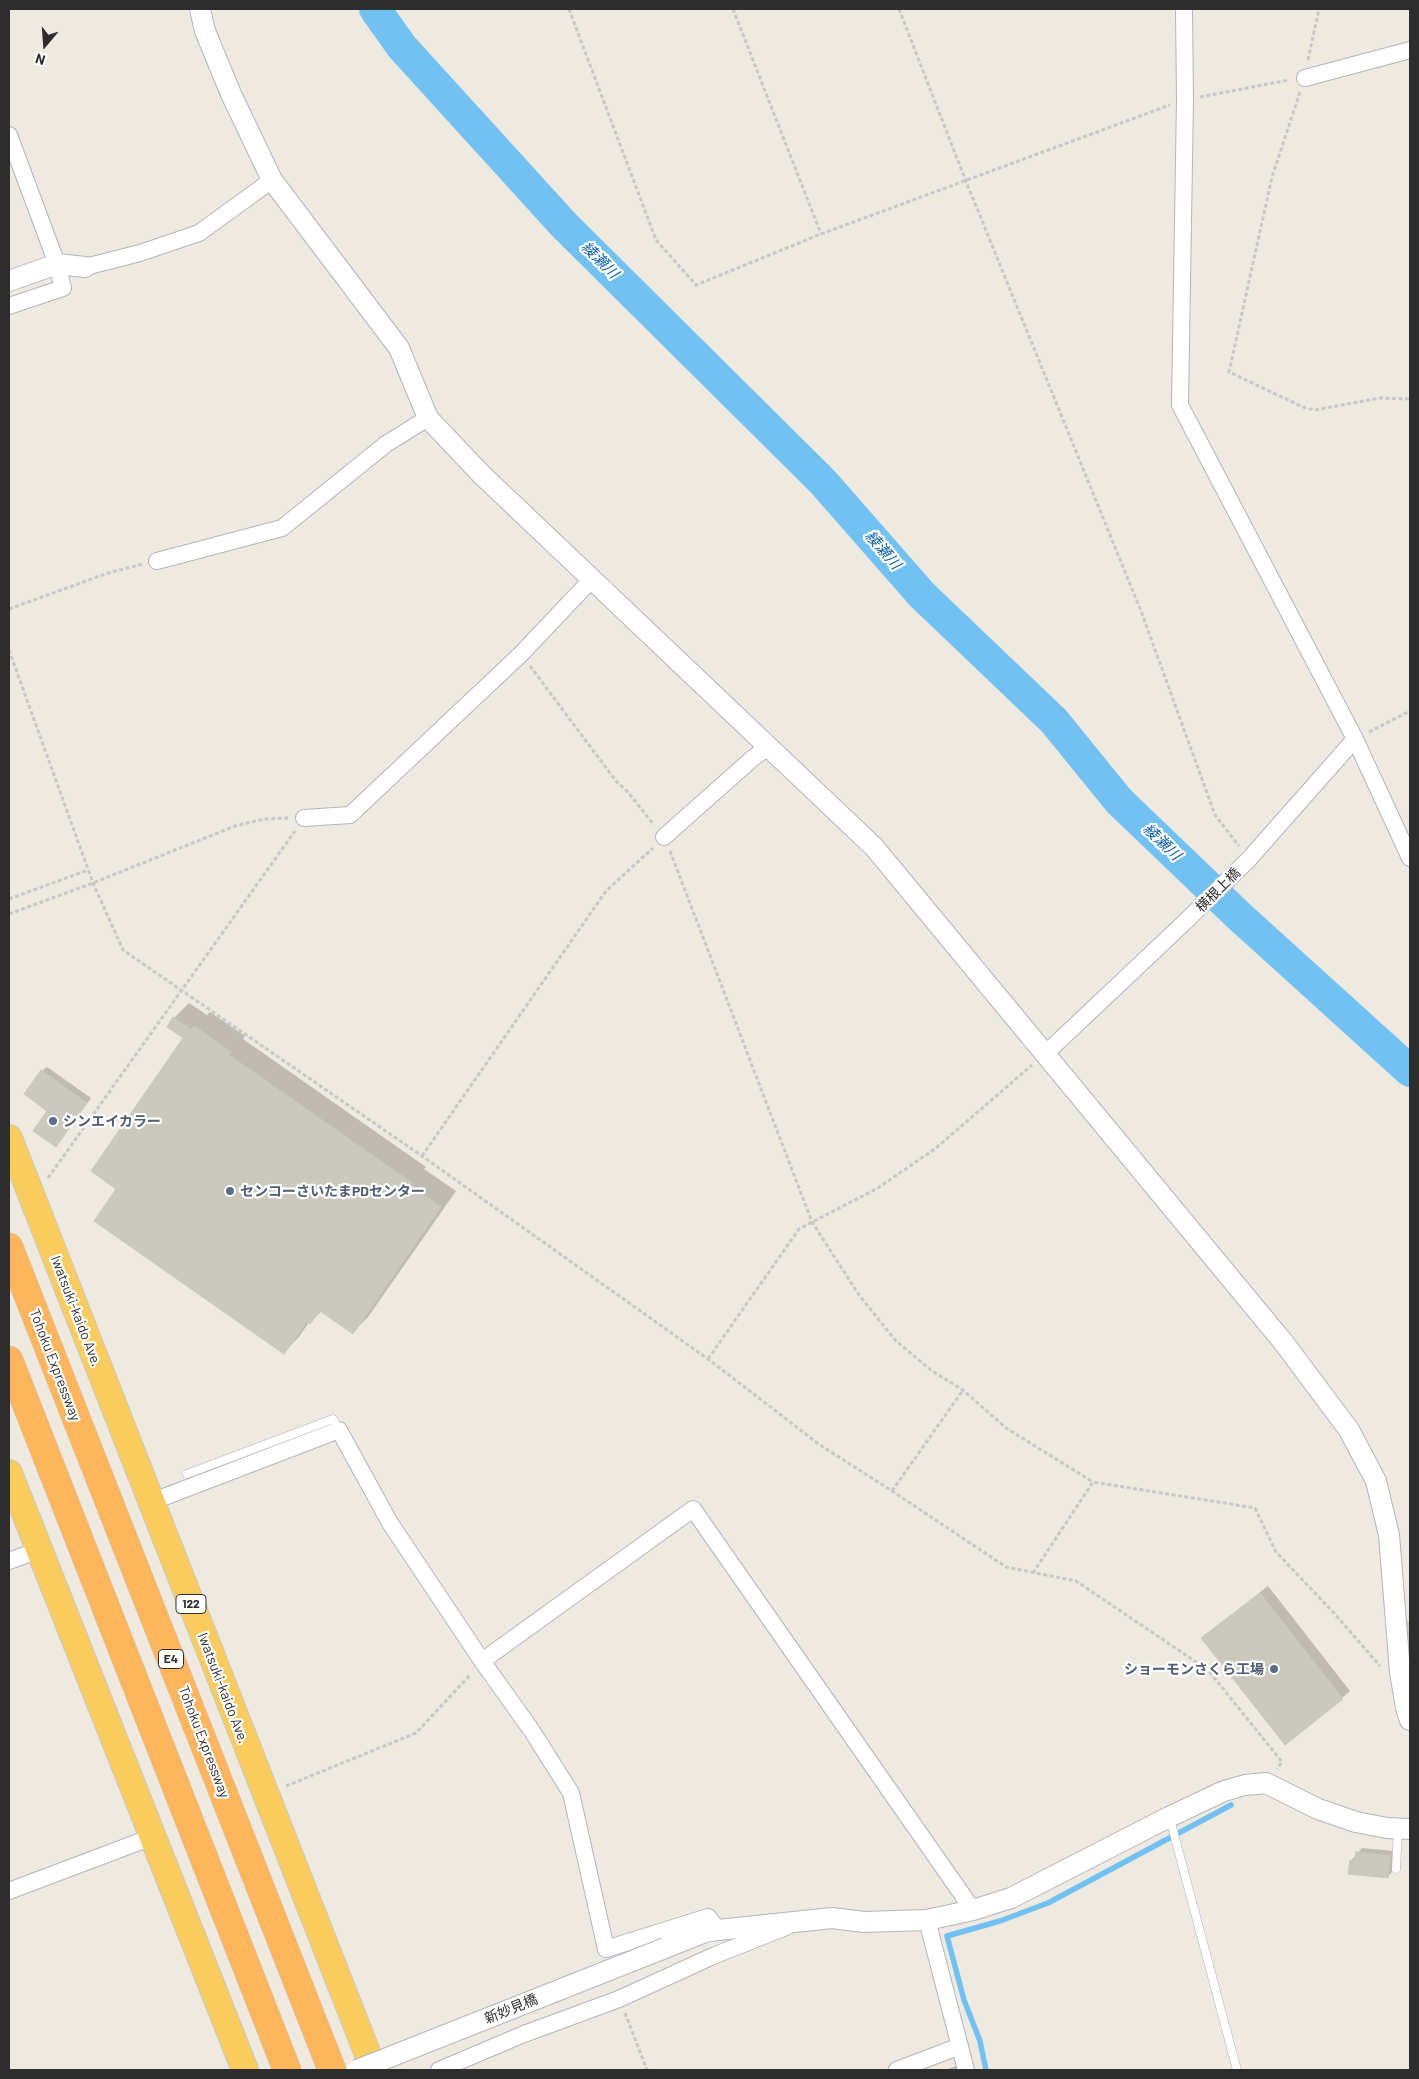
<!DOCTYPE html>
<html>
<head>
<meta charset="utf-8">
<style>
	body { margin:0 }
	#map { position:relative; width:1419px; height:2079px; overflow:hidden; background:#efeae0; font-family:Barlow,sans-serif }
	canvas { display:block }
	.frame { position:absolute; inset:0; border:10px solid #2d2d2d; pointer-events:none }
	.north { position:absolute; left:20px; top:20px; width:50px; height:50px; -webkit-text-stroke:4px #fff; paint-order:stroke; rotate:198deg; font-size:14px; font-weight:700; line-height:20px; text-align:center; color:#2d2d2d }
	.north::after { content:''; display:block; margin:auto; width:18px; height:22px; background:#2d2d2d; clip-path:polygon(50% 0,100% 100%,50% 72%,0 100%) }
</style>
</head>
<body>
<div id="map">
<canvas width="1419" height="2079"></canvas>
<div class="frame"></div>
<div class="north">N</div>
</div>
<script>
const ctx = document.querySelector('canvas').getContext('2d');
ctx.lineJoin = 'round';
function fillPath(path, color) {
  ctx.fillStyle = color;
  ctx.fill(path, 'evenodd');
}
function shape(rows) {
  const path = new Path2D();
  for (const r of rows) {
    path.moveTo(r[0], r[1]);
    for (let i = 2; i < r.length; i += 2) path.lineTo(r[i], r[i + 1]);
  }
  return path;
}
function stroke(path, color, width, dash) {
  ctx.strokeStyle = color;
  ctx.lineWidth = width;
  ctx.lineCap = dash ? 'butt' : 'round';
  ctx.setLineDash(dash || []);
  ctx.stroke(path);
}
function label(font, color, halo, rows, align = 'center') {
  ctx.font = font + ' Barlow,"Noto Sans JP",sans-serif';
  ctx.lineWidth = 4.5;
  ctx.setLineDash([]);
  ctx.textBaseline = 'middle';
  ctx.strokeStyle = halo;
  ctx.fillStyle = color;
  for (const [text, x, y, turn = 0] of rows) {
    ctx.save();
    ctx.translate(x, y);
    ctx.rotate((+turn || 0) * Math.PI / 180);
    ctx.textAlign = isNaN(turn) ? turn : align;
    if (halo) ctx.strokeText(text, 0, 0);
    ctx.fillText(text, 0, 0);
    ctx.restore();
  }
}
fillPath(shape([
	[189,1003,207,1015,210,1012,245,1036,243,1039,426,1167,424,1169,456,1191,368,1317,353,1332,322,1311,309,1322,299,1337,284,1352,118,1188,185,1038,174,1018],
	[47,1067,91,1098,60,1141,49,1110,42,1071],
	[1268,1586,1350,1691,1342,1698,1211,1631],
	[1362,1848,1394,1851,1392,1872,1387,1877,1351,1861],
	[958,2065,960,2070,946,2070]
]), '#0003');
stroke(shape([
	[986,2070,980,2041,964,2000,947,1936,1000,1921,1048,1903,1231,1805]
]), '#71c1f3', 5.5);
stroke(shape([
	[375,9,402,47,564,225,823,482,922,595,1054,721,1119,801,1239,916,1410,1071]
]), '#71c1f3', 32);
const building = shape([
	[173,1017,191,1030,194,1026,231,1052,229,1055,412,1183,410,1185,441,1207,353,1334,320,1311,310,1324,307,1322,284,1354,94,1221,116,1189,91,1171,183,1038,167,1027,173,1017],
	[41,1070,87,1103,56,1147,33,1131,47,1111,24,1094,41,1070],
	[1260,1593,1343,1699,1285,1745,1201,1638,1260,1593],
	[1409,1617,1410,1617,1410,1651,1408,1651,1405,1622,1410,1622,1409,1617],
	[1356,1852,1390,1856,1388,1878,1348,1874,1350,1860,1355,1861,1356,1852]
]);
fillPath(building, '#cbc8be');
stroke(building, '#cbc7b9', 1);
const service = shape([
	[187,1474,333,1419,339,1430],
	[1170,1819,1237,2070],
	[1396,1869,1398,1830]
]);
const minor = shape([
	[1184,9,1185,99,1180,405,1355,739,1410,858],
	[1305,78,1410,50],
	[9,135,57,264,63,288,9,306],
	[85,267,140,253,199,233,272,180],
	[157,561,282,528,386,444,428,418],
	[304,818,350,815,521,654,592,579],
	[664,837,753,758,769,746],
	[1044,1055,1187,920,1249,859,1355,739],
	[151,1502,339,1430,390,1523,482,1661,532,1731,571,1793,606,1949,708,1917,718,1930],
	[9,1561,39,1550],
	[482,1661,693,1509,973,1910],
	[9,1891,152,1837],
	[927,1920,966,2070],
	[439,2070,524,2034,619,1999,713,1956,786,1927],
	[897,2070,960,2046]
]);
const tertiary = shape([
	[200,9,205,31,231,94,272,180,399,348,428,418,481,474,874,847,1284,1343,1349,1430,1376,1481,1389,1535,1400,1672,1406,1708,1410,1720],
	[9,281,57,264,85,267],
	[665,1948,705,1932,718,1930,832,1918,864,1922,927,1920,973,1910,1011,1898,1169,1817,1224,1791,1245,1785,1266,1783,1318,1809,1356,1822,1387,1828,1410,1829]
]);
const trunk = shape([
	[9,1138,374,2070],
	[9,1473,245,2070]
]);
const motorway = shape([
	[9,1247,332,2070],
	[9,1360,287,2070]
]);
stroke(service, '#b3b4c1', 9);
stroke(minor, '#b3b4c1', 18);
stroke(tertiary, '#b3b4c1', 22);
stroke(trunk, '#c8c8c8', 28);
stroke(motorway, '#c8c8c8', 29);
stroke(shape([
	[569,9,656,240,696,285,821,234,1170,105],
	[733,9,821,234],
	[899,9,965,179,1141,611,1215,815,1239,846],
	[1308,60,1319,9],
	[1300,92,1272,177,1229,372,1303,407,1315,410,1380,398,1410,399],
	[1200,97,1289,80],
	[9,609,108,573,143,564],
	[9,650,93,883,123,950,422,1156,708,1359,820,1445,892,1491,1006,1567,1076,1581,1208,1670,1282,1762,1277,1769],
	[530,666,616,781,627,791,654,825],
	[1369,732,1410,711],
	[670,851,812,1222,859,1295,895,1340,932,1371,963,1390,1006,1428,1093,1482],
	[9,899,88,870],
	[9,914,93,883,235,826,265,819,289,818],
	[422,1156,606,891,653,848],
	[48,1178,295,831],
	[708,1359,799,1229,878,1188,936,1148,1032,1065],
	[892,1491,963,1390],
	[1033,1573,1093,1482,1255,1508,1276,1552,1333,1612,1380,1666],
	[286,1786,416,1733,471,1674],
	[625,2013,647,2070]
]), '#c8c8c8', 3, [4, 2.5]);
stroke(service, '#fff', 8);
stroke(minor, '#fff', 16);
stroke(tertiary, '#fff', 20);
stroke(trunk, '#facc5d', 26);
stroke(motorway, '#ffb55b', 28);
const tertiaryBridge = shape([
	[357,2070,665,1948]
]);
stroke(tertiaryBridge, '#b3b4c1', 22, []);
stroke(tertiaryBridge, '#fff', 20);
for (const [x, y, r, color] of [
	[53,1121,5,"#5c6f8a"],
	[230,1191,5,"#5c6f8a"],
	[1274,1669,5,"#5c6f8a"]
]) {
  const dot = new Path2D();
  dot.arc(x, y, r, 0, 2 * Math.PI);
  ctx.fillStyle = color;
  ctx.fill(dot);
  stroke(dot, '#fff', 2);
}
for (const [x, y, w] of [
	[191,1604,30],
	[171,1659,25]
]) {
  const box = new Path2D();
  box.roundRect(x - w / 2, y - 9.5, w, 19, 4);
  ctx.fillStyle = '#fff';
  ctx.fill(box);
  stroke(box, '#2d2d2d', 1);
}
label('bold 12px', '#2d2d2d', null, [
	["122",191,1604],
	["E4",171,1659]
]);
label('14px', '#2d2d2d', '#fff', [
	["横根上橋",1218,890,-45],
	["Iwatsuki-kaido Ave.",76,1311,69],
	["Tohoku Expressway",55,1365,69],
	["Iwatsuki-kaido Ave.",223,1688,69],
	["Tohoku Expressway",204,1742,69],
	["新妙見橋",511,2009,-22]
]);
label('bold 14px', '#4e5e75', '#fff', [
	["シンエイカラー",63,1121],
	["センコーさいたまPDセンター",240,1191],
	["ショーモンさくら工場",1264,1669,"right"]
], 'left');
label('italic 15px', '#095ea5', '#fff', [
	["綾瀬川",600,260,45],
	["綾瀬川",883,550,49],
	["綾瀬川",1162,842,44]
]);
</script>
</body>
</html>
